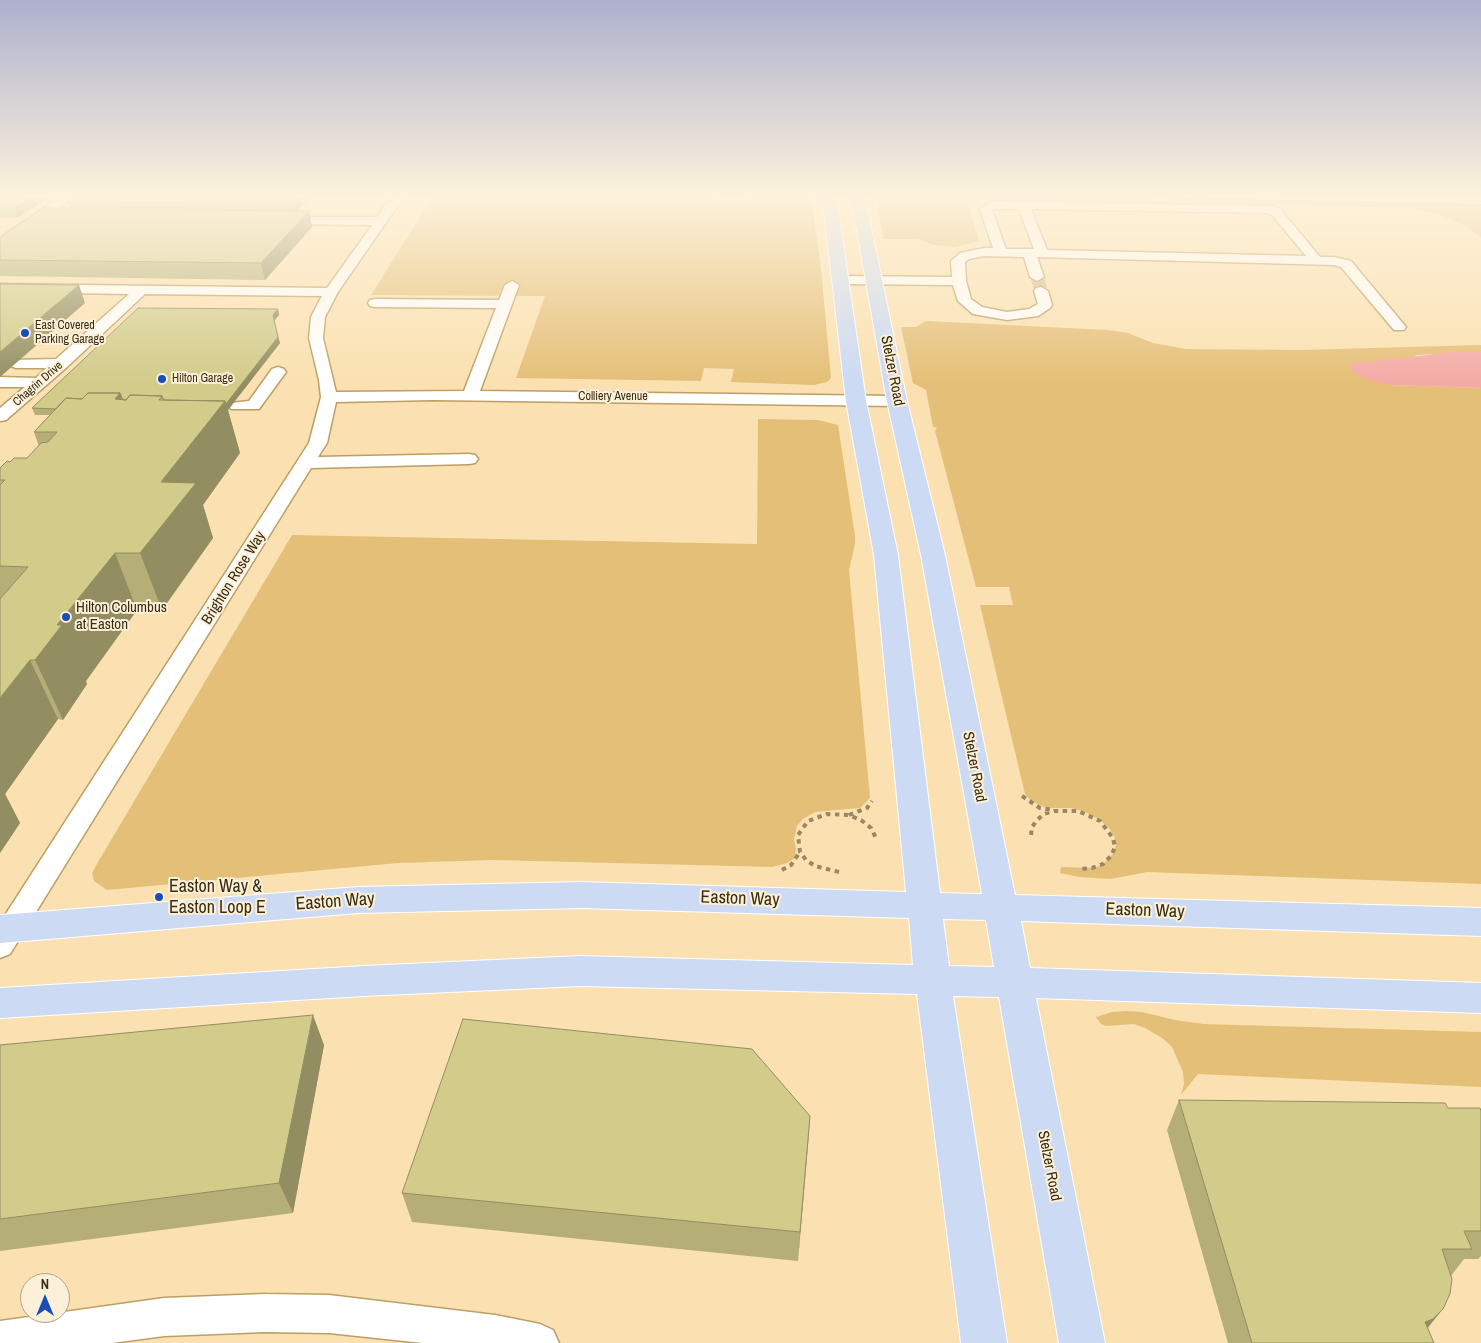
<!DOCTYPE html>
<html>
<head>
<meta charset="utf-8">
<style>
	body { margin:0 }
	#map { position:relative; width:1481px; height:1343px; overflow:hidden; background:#fbe1b1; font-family:"Archivo Narrow",sans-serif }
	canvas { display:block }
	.north { position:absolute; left:20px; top:1273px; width:50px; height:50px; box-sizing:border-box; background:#fdf0d8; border:1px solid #afa28a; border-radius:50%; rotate:0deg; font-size:14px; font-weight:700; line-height:20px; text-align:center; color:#392d14 }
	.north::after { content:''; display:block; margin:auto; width:18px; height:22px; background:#1b4dba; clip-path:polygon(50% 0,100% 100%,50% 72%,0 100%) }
</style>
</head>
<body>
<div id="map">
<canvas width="1481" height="1343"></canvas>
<div class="north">N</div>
</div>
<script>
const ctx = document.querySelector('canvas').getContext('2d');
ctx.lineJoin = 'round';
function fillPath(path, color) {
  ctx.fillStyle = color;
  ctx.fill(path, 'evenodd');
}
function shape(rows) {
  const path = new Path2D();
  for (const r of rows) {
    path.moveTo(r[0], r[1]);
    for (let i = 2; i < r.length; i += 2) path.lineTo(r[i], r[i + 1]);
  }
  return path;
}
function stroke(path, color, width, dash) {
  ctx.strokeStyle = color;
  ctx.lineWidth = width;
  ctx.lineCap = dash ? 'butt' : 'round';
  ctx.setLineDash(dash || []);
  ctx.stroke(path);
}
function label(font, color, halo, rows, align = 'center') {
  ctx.font = font + ' "Archivo Narrow",sans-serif';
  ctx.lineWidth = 4;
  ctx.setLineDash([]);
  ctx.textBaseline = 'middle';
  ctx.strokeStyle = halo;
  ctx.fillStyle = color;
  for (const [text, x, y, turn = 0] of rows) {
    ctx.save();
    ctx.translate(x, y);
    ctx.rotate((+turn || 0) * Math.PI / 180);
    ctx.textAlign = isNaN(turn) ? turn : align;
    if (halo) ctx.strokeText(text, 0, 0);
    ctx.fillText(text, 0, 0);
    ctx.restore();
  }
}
fillPath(shape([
	[434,195,715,195,716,202,749,202,748,195,811,195,821,268,831,378,827,382,814,385,731,382,734,369,704,368,701,381,516,378,545,296,371,295],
	[874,195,1148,195,1152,202,967,200,979,241,955,247,934,245,917,239,883,239,877,199],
	[1168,196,1481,203,1481,238,1466,226,1437,214,1410,208,1171,202,1167,200],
	[926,321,1108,330,1128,333,1153,343,1186,349,1301,350,1481,345,1481,352,1416,355,1388,385,1481,388,1481,884,1147,872,1111,879,1079,877,1060,873,1061,867,1095,868,1103,864,1113,854,1116,845,1115,838,1110,829,1100,820,1085,812,1072,808,1047,808,1031,801,1025,794,980,605,1013,605,1009,587,976,587,935,431,937,428,933,427,926,390,913,383,901,327,916,327],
	[758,419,818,420,838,425,855,536,855,544,849,570,870,798,860,808,815,812,803,819,797,826,794,839,796,848,795,858,787,863,772,867,494,860,398,863,107,890,94,881,92,873,98,862,292,535,757,544],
	[1126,1011,1142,1012,1175,1020,1204,1024,1481,1032,1481,1087,1198,1074,1181,1095,1184,1084,1183,1072,1172,1047,1162,1038,1145,1028,1134,1024,1106,1026,1101,1024,1096,1017,1112,1012]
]), '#e4bf77');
fillPath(shape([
	[1453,352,1481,352,1481,388,1388,385,1363,378,1352,371,1349,364]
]), '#f5aaa6');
stroke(shape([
	[1037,277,1041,291]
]), '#d4bd92', 13, [13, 7]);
const minor = shape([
	[63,195,76,195,5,247,0,248,0,238,63,195],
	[393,195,405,195,338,292,325,317,323,338,336,392,464,391,496,308,375,307,370,306,368,303,370,300,375,299,499,300,505,285,512,281,519,285,480,391,897,396,903,398,905,401,903,404,897,406,433,400,336,402,327,443,318,457,469,454,475,455,478,459,475,463,469,464,311,468,10,954,0,958,0,923,309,443,321,397,319,380,309,338,311,317,322,296,145,294,67,367,6,420,0,421,0,408,25,387,0,387,0,377,36,378,46,368,16,368,11,366,8,363,11,360,56,359,129,294,0,292,0,284,327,288,372,225,282,224,278,223,276,220,278,217,377,217,393,195],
	[1242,195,1481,196,1481,204,1248,199,1242,195],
	[993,201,1272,206,1280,209,1320,257,1334,257,1351,261,1406,327,1404,330,1394,330,1341,267,1334,265,1037,257,1044,277,1037,281,1030,277,1024,257,984,256,969,259,965,262,966,281,971,299,982,307,1007,312,1029,309,1038,304,1034,291,1036,288,1041,287,1048,291,1052,305,1050,308,1038,316,1007,320,973,314,958,301,953,285,841,284,834,280,841,276,952,277,951,261,960,253,984,248,993,248,980,209,993,201],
	[995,209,1019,209,1034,249,1006,249,992,210,995,209],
	[1031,209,1266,213,1272,215,1306,256,1047,250,1031,209],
	[278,367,284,369,286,372,259,409,231,409,229,406,231,403,249,401,272,369,278,367],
	[265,1294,329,1295,495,1315,540,1324,553,1330,559,1343,423,1343,329,1333,265,1332,164,1336,112,1343,0,1343,0,1321,164,1298,265,1294]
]);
const major = shape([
	[817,195,831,195,838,209,866,401,898,555,940,893,982,894,921,555,887,401,853,208,847,195,861,195,867,208,907,401,945,555,1015,895,1481,908,1481,936,1021,921,1030,968,1481,983,1481,1013,1036,998,1105,1343,1059,1343,999,997,953,996,1007,1343,961,1343,917,994,580,986,364,996,0,1018,0,988,364,966,580,956,913,965,909,918,582,908,358,913,0,943,0,915,358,887,582,882,906,892,874,555,846,401,824,209,817,195],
	[943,919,986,920,994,967,949,966,943,919]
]);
stroke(minor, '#bd9e63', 3);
stroke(major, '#fff', 2);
stroke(shape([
	[1022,796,1040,808,1053,810],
	[849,815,867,808,872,801],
	[1031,835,1032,827,1037,820,1044,814,1054,811,1078,811,1100,821,1113,838,1115,847,1111,856,1103,864,1092,868,1079,869],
	[782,870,791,865,800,852],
	[839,872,815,866,806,860,800,852,798,835,808,821,827,814,848,815,861,820,871,828,876,838]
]), '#9a8763', 4, [4.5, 4.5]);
fillPath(minor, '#fff');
fillPath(major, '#ccdaf4');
fillPath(shape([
	[0,195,53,195,17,218,2,218,0,219],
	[76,195,319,195,315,197,310,197,297,211,309,211,312,227,265,280,0,276,0,237,70,208,67,201],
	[278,309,279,315,274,321,280,343,228,410,240,453,203,505,213,538,162,610,137,610,86,681,87,684,63,720,58,719,5,794,20,823,0,853,0,468,10,462,27,458,39,446,34,432,50,415,35,415,32,408],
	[0,1045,324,1045,293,1213,0,1251],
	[1179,1100,1448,1108,1481,1111,1481,1256,1478,1259,1464,1259,1451,1276,1428,1328,1433,1343,1228,1343,1167,1130],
	[810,1116,798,1261,412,1222,402,1193]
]), '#b5af77');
fillPath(shape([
	[34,195,53,195,17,218,14,208],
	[300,195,309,195,310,197,294,214,292,204],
	[309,211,312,227,265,280,261,263],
	[79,285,85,303,0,377,0,352],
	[278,309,279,315,274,321,273,315],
	[278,337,280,343,228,410,240,453,203,505,213,538,162,610,140,553,161,482,225,401],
	[120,393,138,445,115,399],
	[115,553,137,610,86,681,87,684,63,720,35,660,57,625],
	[30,660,58,719,5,794,20,823,0,853,0,698],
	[313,1015,324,1045,293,1213,279,1183],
	[810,1116,808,1145,798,1261,800,1232],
	[1443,1309,1421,1336,1425,1322]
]), '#938e61');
const building = shape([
	[0,195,34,195,14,208,0,208,0,195],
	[76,195,300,195,292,204,67,201,76,195],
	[43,208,183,208,181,210,309,211,261,263,0,260,0,237,43,208],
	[0,284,79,285,0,352,0,284],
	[138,308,278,309,273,315,278,337,226,404,225,401,164,400,162,396,130,395,126,400,123,400,120,393,88,393,82,399,66,398,56,409,32,408,138,308],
	[88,393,120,393,115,399,126,400,130,395,162,396,159,400,225,401,161,482,196,483,140,553,115,553,57,625,62,625,35,660,30,660,0,698,0,599,28,567,0,566,0,485,5,480,0,480,0,468,7,461,10,462,14,458,27,458,41,443,48,442,57,432,34,432,66,398,82,399,88,393],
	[313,1015,279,1183,0,1219,0,1045,313,1015],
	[463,1019,752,1049,810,1116,800,1232,402,1193,463,1019],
	[1179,1100,1445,1103,1448,1108,1480,1108,1481,1111,1481,1231,1464,1231,1472,1249,1442,1249,1452,1279,1450,1294,1443,1309,1433,1319,1425,1322,1434,1343,1252,1343,1179,1100]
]);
fillPath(building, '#d2cb8a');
stroke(building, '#938e61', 1);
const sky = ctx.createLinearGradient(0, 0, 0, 383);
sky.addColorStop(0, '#adb0ce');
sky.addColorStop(0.51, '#fdf2dc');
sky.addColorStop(1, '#fdf2dc00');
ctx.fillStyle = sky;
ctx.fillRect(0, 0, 1481, 383);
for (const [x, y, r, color] of [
	[25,333,5,"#1b4dba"],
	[162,379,5,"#1b4dba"],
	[66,617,5,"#1b4dba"],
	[159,897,5,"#1b4dba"]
]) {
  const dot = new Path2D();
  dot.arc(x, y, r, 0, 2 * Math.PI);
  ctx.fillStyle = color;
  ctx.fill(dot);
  stroke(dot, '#fdf0d8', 2);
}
label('12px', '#392d14', '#fdf0d8', [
	["East Covered",35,326],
	["Parking Garage",35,340],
	["Hilton Garage",172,379]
], 'left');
label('12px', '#392d14', '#fdf0d8', [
	["Chagrin Drive",38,384,-41],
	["Colliery Avenue",613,397]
]);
label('15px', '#392d14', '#fdf0d8', [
	["Stelzer Road",892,371,79],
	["Brighton Rose Way",234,578,-58],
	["Stelzer Road",974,767,79],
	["Stelzer Road",1049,1166,79]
]);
label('15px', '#392d14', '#fdf0d8', [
	["Hilton Columbus",76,608],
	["at Easton",76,625]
], 'left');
label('18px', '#392d14', '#fdf0d8', [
	["Easton Way &",169,887],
	["Easton Loop E",169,908]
], 'left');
label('18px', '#392d14', '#fdf0d8', [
	["Easton Way",740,899,2],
	["Easton Way",335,902,-4],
	["Easton Way",1145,911,2]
]);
</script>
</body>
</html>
